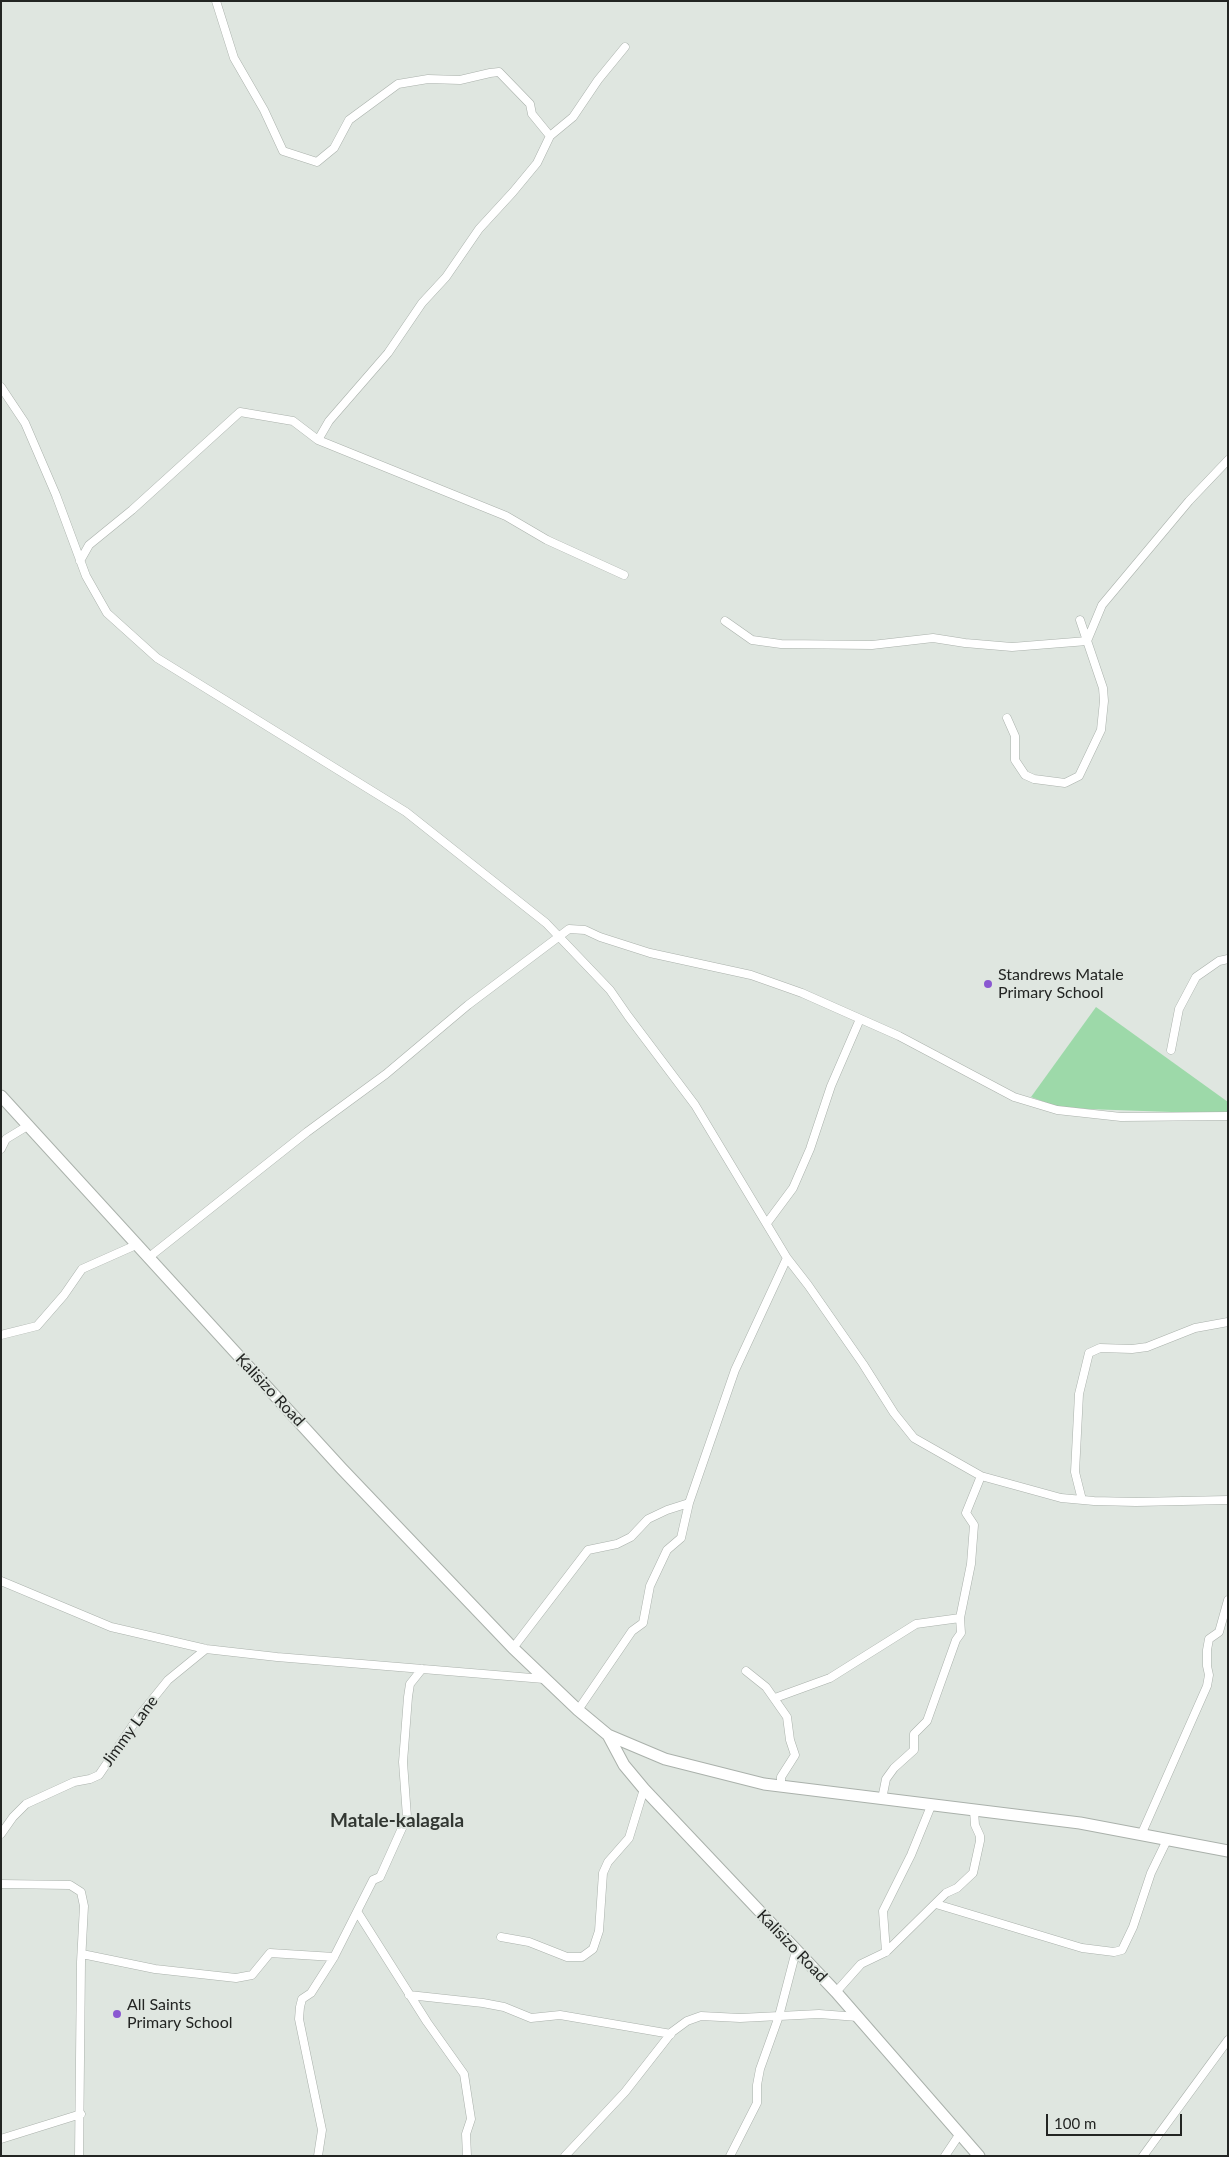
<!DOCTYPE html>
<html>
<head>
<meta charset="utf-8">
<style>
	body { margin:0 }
	#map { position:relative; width:1229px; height:2157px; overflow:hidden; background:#dfe6e0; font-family:Lato,sans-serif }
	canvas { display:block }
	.frame { position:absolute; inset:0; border:2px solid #232523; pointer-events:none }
	.scale { position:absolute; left:1046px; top:2114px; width:136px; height:22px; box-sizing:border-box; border:2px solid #232523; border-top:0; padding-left:6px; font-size:15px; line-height:18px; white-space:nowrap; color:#232523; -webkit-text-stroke:4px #dfe6e0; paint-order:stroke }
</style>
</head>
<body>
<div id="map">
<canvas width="1229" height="2157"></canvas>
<div class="frame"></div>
<div class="scale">100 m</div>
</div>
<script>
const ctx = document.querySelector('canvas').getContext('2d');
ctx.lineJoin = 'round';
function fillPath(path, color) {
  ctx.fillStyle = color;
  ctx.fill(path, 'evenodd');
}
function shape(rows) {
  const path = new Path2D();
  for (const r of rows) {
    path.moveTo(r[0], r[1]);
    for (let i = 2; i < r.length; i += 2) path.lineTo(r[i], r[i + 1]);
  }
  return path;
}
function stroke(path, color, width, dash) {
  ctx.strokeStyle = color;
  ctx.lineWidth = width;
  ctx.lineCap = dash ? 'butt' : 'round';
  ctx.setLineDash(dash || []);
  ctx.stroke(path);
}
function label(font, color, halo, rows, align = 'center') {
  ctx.font = font + ' Lato,sans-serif';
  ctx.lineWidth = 4;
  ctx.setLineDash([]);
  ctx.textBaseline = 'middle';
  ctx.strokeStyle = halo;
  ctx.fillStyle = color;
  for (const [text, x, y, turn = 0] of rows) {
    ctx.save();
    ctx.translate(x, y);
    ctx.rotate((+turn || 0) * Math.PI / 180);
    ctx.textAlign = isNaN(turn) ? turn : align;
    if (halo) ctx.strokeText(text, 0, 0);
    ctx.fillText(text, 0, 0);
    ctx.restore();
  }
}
fillPath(shape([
	[1096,1007,1228,1102,1228,1114,1087,1109,1055,1106,1031,1097]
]), '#9dd9a9');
const street = shape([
	[216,1,234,58,264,110,283,151,317,162,334,148,349,120,398,84,428,79,460,80,490,73,499,72,530,104,532,114,550,136,573,117,598,80,625,47],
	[1,387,25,423,56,495,86,576,107,613,157,658,406,812,546,923,610,990,628,1016,695,1105,787,1258,808,1285,863,1364,894,1413,914,1438,981,1476,1061,1498,1094,1501,1136,1502,1228,1500],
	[318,440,329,421,388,353,422,303,446,277,479,229,513,192,537,163,550,136],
	[80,561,89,545,132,510,240,412,293,421,318,440,506,516,547,540,624,575],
	[725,621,752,640,781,644,872,645,933,638,965,643,1012,647,1087,641,1102,605,1189,501,1228,460],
	[1007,718,1015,736,1015,760,1025,775,1034,779,1065,783,1079,776,1101,730,1104,701,1103,688,1080,620],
	[1171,1050,1179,1009,1196,977,1219,961,1228,959],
	[1,1149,6,1139,29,1125],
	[767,1223,793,1188,810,1149,831,1086,860,1019],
	[148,1258,307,1132,386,1074,468,1005,569,929,585,930,600,937,650,953,751,975,802,993,899,1036,1014,1097,1057,1110,1121,1117,1228,1116],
	[1,1335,37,1326,64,1295,82,1269,136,1245],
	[1082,1500,1075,1472,1079,1394,1089,1353,1100,1348,1132,1349,1147,1347,1195,1328,1228,1322],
	[1,1581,111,1627,206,1649,277,1657,544,1679],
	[513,1648,588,1550,617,1544,631,1537,648,1519,667,1510,689,1503,735,1370,787,1258],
	[746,1671,766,1687,787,1717,790,1740,795,1755,781,1777,781,1785],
	[775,1698,830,1678,916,1624,960,1618],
	[578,1710,632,1631,643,1623,650,1586,667,1550,681,1538,689,1503],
	[882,1799,886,1779,894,1768,914,1750,914,1734,927,1721,956,1640,961,1633,960,1618,971,1564,974,1525,966,1513,981,1476],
	[1,1834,13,1817,26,1804,74,1782,90,1779,99,1775,139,1716,168,1680,206,1649],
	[1141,1835,1207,1686,1209,1675,1207,1666,1207,1650,1209,1639,1219,1632,1228,1600],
	[1,1884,70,1885,81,1892,84,1906,81,1962,79,2156],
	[936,1904,1082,1948,1114,1952,1122,1950,1133,1927,1151,1873,1167,1840],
	[358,1913,427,2022,464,2074,471,2119,466,2134,467,2156],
	[501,1937,529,1942,567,1957,582,1957,593,1949,599,1931,603,1873,608,1862,629,1838,644,1789],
	[886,1952,883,1911,911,1855,931,1806],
	[82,1954,155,1969,236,1978,252,1975,270,1953,334,1957],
	[836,1992,861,1964,886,1952,946,1893,957,1888,973,1873,980,1841,980,1836,975,1825,974,1811],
	[409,1995,483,2003,504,2007,531,2018,560,2015,671,2034],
	[1,2139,81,2114],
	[318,2156,322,2130,299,2019,300,2007,302,1999,311,1993,334,1957,373,1880,380,1877,407,1817,403,1762,408,1697,410,1684,422,1669],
	[565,2156,625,2092,672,2032,687,2021,701,2016,740,2018,819,2014,858,2017],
	[730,2156,757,2103,757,2085,760,2069,779,2016,796,1951],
	[945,2156,959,2135],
	[1143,2156,1228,2040]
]);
const secondary = shape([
	[1,1096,342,1469,513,1648,578,1710,608,1735,665,1759,764,1784,1080,1823,1228,1851],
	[608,1735,624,1765,644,1789,836,1992,979,2156]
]);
stroke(street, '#aab1ab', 9);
stroke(secondary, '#aab1ab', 13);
stroke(street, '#fff', 8);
stroke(secondary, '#fff', 11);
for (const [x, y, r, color] of [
	[988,984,5,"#8a58d1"],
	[117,2014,5,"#8a58d1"]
]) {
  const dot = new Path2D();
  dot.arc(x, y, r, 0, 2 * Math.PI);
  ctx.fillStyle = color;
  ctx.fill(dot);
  stroke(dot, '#dfe6e0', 2);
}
label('16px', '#232523', '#dfe6e0', [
	["Standrews Matale",998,975],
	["Primary School",998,993],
	["All Saints",127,2005],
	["Primary School",127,2023]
], 'left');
label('16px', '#232523', '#dfe6e0', [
	["Kalisizo Road",270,1390,47],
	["Jimmy Lane",130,1731,-54],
	["Kalisizo Road",792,1946,46]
]);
label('bold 19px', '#323732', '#dfe6e0', [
	["Matale-kalagala",397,1821]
]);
</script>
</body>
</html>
